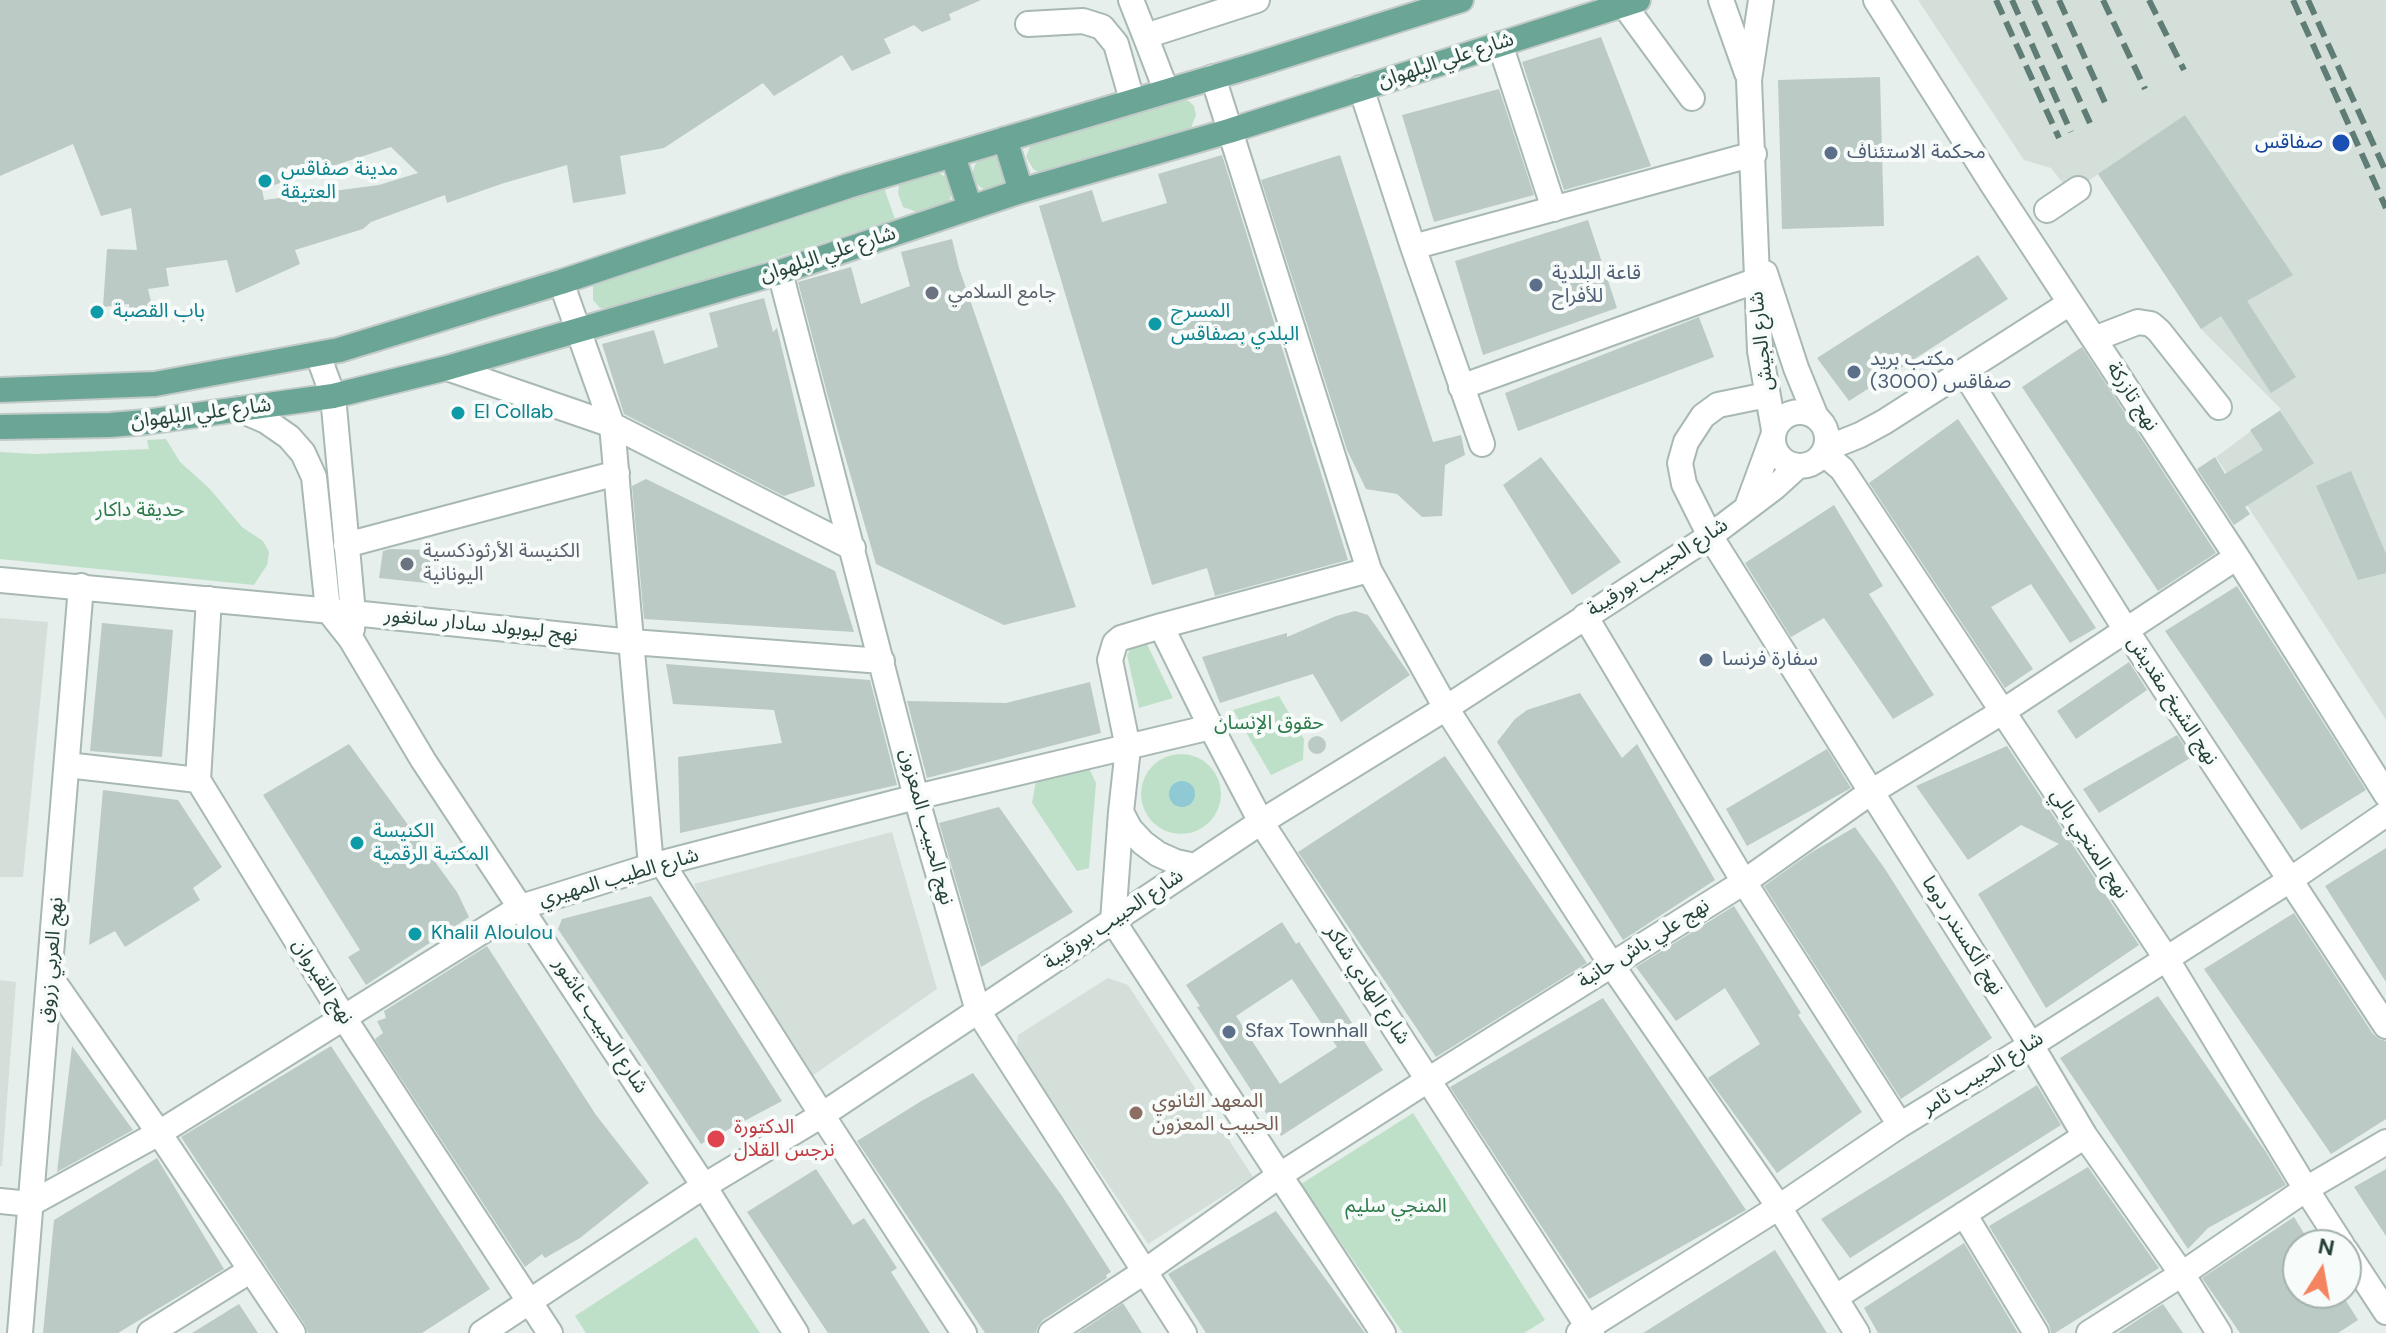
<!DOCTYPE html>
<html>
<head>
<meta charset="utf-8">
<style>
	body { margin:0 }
	#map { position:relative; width:2386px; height:1333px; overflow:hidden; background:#e6efeb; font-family:"DM Sans",sans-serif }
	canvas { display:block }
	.north { position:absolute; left:2282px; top:1229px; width:80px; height:80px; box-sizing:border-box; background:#f7fbf9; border:2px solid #a3b1ad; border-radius:50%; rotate:11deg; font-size:22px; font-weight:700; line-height:32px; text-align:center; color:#24423a }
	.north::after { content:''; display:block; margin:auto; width:28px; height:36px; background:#f4845f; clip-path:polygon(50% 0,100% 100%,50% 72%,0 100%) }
</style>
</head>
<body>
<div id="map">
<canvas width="2386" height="1333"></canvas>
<div class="north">N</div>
</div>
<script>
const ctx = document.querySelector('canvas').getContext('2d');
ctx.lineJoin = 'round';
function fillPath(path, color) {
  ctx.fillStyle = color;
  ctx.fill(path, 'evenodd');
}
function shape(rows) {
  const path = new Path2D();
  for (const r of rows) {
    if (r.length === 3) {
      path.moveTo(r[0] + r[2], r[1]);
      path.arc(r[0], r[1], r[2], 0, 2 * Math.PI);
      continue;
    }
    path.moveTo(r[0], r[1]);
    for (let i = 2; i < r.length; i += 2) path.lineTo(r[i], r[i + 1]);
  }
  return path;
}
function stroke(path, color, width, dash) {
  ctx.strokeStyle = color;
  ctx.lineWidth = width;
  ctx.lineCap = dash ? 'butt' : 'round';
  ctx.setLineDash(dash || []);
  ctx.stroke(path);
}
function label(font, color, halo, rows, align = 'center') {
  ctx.font = font + ' "DM Sans","Noto Sans Arabic",sans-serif';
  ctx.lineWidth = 8;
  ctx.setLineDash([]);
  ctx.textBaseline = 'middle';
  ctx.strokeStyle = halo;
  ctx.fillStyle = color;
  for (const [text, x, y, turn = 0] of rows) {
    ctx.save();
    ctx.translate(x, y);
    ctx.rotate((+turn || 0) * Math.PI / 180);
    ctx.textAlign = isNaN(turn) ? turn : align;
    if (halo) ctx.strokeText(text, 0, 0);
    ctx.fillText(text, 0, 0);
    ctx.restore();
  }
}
fillPath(shape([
	[1918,0,2386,0,2386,720,2216,457,2281,409,2201,329,2098,174,2079,188,2065,186,2051,168,2024,160],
	[0,618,48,622,23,877,0,877],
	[892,832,937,989,812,1076,709,921,694,884],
	[1108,978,1128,985,1253,1177,1148,1244,1017,1049,1018,1035],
	[0,980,16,982,2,1166,0,1166]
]), '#d4dfda');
fillPath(shape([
	[1179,99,1189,101,1194,106,1196,115,1190,130,1047,174,1034,170,1026,157,1031,144,1038,140],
	[990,173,17],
	[937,172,949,179,953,190,949,202,917,212,903,207,898,193,899,185,903,180],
	[883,185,895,219,616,310,600,308,593,300,593,286,597,280],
	[166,439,180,462,209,488,242,527,263,541,269,552,267,565,254,585,0,559,0,452,35,454,149,449,147,440],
	[1146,642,1173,698,1139,708,1127,655,1133,646],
	[1279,696,1304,739,1303,760,1271,775,1233,710],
	[1181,794,40],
	[1089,768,1096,783,1089,868,1077,871,1032,803,1036,780],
	[1413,1113,1545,1320,1524,1333,1403,1333,1301,1184],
	[696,1237,760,1333,586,1333,575,1316]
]), '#bfe0c8');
fillPath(shape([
	[1182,794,13]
]), '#8ec9d4');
fillPath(shape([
	[0,0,981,0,949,14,951,20,922,32,914,25,884,39,891,53,852,71,842,55,774,96,763,83,664,148,620,156,626,194,573,203,567,165,504,183,447,203,445,195,371,222,363,229,295,250,300,264,236,293,227,260,166,268,169,286,148,289,152,306,130,311,129,304,103,307,107,249,137,250,131,208,101,216,73,144,0,176],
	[391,147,418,173,379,185,264,200,262,189],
	[1601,37,1651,166,1564,190,1522,62],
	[1880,77,1884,226,1782,229,1778,80],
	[1499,89,1534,195,1434,222,1402,115],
	[2185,115,2293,275,2247,301,2296,377,2271,393,2221,316,2201,329,2098,174],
	[1222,155,1348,560,1215,596,1207,568,1152,585,1039,206,1092,190,1102,222,1167,203,1158,174],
	[1340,155,1433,442,1461,435,1465,455,1445,465,1442,516,1422,517,1397,494,1366,489,1347,450,1261,180],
	[1588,220,1617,308,1483,355,1455,261],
	[952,239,959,268,1076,607,1004,625,876,564,828,397,798,282,851,267,861,304,910,286,901,252],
	[1978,255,2008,299,1849,401,1817,358],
	[764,298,773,332,777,328,815,486,784,496,624,414,602,344,654,330,664,364,718,347,709,313],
	[1699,317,1714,357,1518,431,1505,393],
	[2082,347,2216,553,2158,591,2022,387],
	[2280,411,2314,463,2245,507,2250,514,2234,525,2197,469,2215,457,2225,474,2263,450,2250,430],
	[1958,419,2096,628,2070,643,2031,584,1991,607,2033,669,2005,688,1869,483],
	[1541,457,1621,562,1572,595,1503,485],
	[2351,471,2386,554,2386,573,2358,580,2316,486],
	[646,479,835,571,854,632,644,619,632,486],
	[1834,505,1883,586,1869,594,1934,695,1893,719,1824,618,1791,637,1745,563],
	[390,549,431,550,435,584,379,578,383,551],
	[2237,586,2366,790,2301,830,2165,631],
	[1355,611,1368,615,1410,675,1341,722,1313,674,1220,703,1202,657,1287,633,1287,637,1336,616],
	[102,623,173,630,162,757,90,751],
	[2129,662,2147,690,2076,739,2057,711],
	[666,664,870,680,897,785,680,833,678,757,782,743,774,710,673,704],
	[1090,682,1101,733,927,778,907,701,1006,703],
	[1580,693,1622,758,1637,744,1715,880,1623,940,1497,742,1515,719,1527,710],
	[2177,735,2192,757,2099,813,2083,789],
	[1317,745,9],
	[349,744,457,892,469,917,366,985,348,957,360,950,263,795],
	[2007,746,2139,945,2046,1008,1978,894,2059,844,2021,825,1968,860,1916,786],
	[1827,749,1851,788,1747,846,1726,809],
	[1445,756,1587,963,1436,1057,1298,852],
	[103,790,178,800,222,867,193,888,200,900,125,947,115,931,89,945],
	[999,807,1073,912,981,967,939,823],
	[1855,827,1885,869,1992,1038,1901,1099,1764,886,1812,852],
	[2386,848,2386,982,2325,886],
	[651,896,782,1101,701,1144,558,929,562,919],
	[1734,906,1801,1013,1798,1015,1862,1112,1777,1173,1708,1078,1760,1044,1725,988,1676,1021,1636,967],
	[2294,913,2373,1034,2379,1039,2386,1041,2386,1119,2331,1154,2204,969],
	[1282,922,1296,944,1299,942,1383,1070,1281,1136,1197,1007,1200,1006,1186,985],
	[1292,979,1337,1047,1280,1084,1236,1016],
	[487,946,596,1115,649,1183,580,1238,545,1258,542,1254,525,1267,375,1039,383,1033,377,1021,386,1018,384,1011],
	[2158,996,2266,1152,2286,1185,2208,1228,2188,1249,2060,1058],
	[1603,998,1746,1210,1589,1299,1450,1087],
	[72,1046,133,1130,57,1172],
	[331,1046,490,1289,422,1333,308,1333,305,1325,181,1137],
	[973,1073,1062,1196,1111,1272,1106,1275,1107,1278,1043,1320,1038,1326,1036,1333,985,1333,857,1141,923,1100],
	[2037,1085,2061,1125,1850,1258,1821,1219],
	[157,1158,224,1269,118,1333,43,1333,54,1220],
	[2088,1167,2159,1268,2055,1333,2051,1333,2049,1325,1989,1226],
	[816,1169,853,1225,864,1218,897,1268,891,1272,930,1333,828,1333,747,1212],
	[2386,1169,2386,1236,2354,1187],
	[1276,1211,1362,1329,1365,1333,1206,1333,1168,1274],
	[2294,1217,2311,1245,2298,1245,2298,1293,2341,1293,2358,1320,2338,1333,2240,1333,2202,1278],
	[1964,1243,2018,1333,1878,1333,1864,1308],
	[1775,1250,1827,1333,1643,1333],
	[1123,1303,1142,1333,1078,1333],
	[239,1304,258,1333,192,1333],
	[2163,1304,2183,1333,2118,1333,2150,1312]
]), '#bbcac4');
const minor = shape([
	[1131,0,1146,38],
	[1721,0,1747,73],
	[1761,0,1749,80,1760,351,1774,430],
	[1876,0,1993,185,2237,557,2386,794],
	[1624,5,1692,98],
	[1028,24,1083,21,1102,27,1116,44,1132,100],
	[1500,44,1554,209],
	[1213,77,1369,570,1446,708,1611,964,1779,1207,1857,1333],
	[1361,88,1413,247,1482,444],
	[1166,90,1146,38,1158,32,1257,0],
	[2047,210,2078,189],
	[1413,247,1754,154],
	[780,272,916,797,978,1011,1184,1333],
	[1765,273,1796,368,1816,417],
	[561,282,612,425,651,866],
	[2094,339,2138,322,2151,324,2159,331,2219,407],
	[318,355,333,396,353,613,352,629],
	[447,368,612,425,853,548],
	[1964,372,2126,630,2386,1026],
	[1461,387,1766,277],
	[1767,395,1718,405,1703,416,1686,442,1680,463,1684,484,1710,536,2031,1045,2085,1136,2182,1274,2219,1333],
	[238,409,266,421,289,437,303,453,314,477,328,610,351,639,423,760,704,1186,796,1333],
	[1800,439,27],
	[1825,449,1860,435,1884,422,2070,303],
	[1823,453,1842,469,2166,958,2306,1189,2342,1245],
	[1747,507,1772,439],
	[346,545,617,473],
	[1369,570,1161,626,1121,638,1115,643,1110,660,1128,748,1121,812,1113,921,1383,1333],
	[0,580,353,613,632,642,882,661],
	[209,599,198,780,344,1018,550,1333],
	[1585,616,1744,882,1900,1125],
	[1161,626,1211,727,1261,822,1592,1333],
	[67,765,198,780],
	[1121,812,1130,829,1143,843,1158,854,1176,862,1195,866],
	[662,863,822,1115,964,1333],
	[51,978,159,1133,293,1333],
	[0,1201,30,1204,159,1133,521,907,651,866,916,797,1211,727],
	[1964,1214,2036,1333],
	[2346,1251,2386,1312],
	[1836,1297,2085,1136],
	[20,1333,81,586],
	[150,1333,251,1270],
	[482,1333,704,1186,822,1115,1261,822,1446,708,1710,536,1775,487,1798,466],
	[1051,1333,1144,1272,1280,1175,1428,1080,1744,882,1871,792,2002,712,2237,557],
	[1579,1333,1779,1207,1900,1125,2031,1045,2290,880,2386,814],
	[2089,1333,2182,1274,2306,1189,2386,1142]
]);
const major = shape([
	[1005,139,1021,191],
	[953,156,970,208],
	[0,390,155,384,339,350,561,282,848,186,1255,65,1461,0],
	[0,427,110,425,146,422,333,396,447,368,780,272,1021,191,1229,131,1638,0]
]);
stroke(minor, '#a8b8b2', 28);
stroke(major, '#c2cac8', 28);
stroke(minor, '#fff', 24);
stroke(major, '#6aa596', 24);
stroke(shape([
	[1996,0,2059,138],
	[2012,0,2071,132],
	[2034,0,2090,123],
	[2059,0,2107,107],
	[2103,0,2145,89],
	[2149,0,2184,70],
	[2293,0,2386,208],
	[2308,0,2386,172]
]), '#5f7d75', 6, [16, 8]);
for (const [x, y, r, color] of [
	[2341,143,10,"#1a4fb4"],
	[1831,153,8,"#5c6f8a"],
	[265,181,8,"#0f9aa8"],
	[1536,285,8,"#5c6f8a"],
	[932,293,8,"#6b7280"],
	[97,312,8,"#0f9aa8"],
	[1155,324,8,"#0f9aa8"],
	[1854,372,8,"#5c6f8a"],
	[458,413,8,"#0f9aa8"],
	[407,564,8,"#6b7280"],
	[1706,660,8,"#5c6f8a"],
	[357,843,8,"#0f9aa8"],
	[415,934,8,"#0f9aa8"],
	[1229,1032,8,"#5c6f8a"],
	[1136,1113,8,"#8d6e63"],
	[716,1139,10,"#e0444e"]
]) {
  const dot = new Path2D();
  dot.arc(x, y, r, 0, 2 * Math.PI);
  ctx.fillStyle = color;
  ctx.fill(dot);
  stroke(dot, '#f7fbf9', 3);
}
label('20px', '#24423a', '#f7fbf9', [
	["شارع علي البلهوان",1446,61,-18],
	["شارع علي البلهوان",828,255,-18],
	["شارع الجيش",1762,341,-96],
	["نهج تازركة",2132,397,57],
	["شارع علي البلهوان",201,414,-7],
	["شارع الحبيب بورقيبة",1658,568,-33],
	["نهج ليوبولد سادار سانغور",481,626,6],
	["نهج الشيخ مقديش",2172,701,57],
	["نهج الحبيب المعزون",926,827,75],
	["نهج المنجي بالي",2089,844,57],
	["شارع الطيب المهيري",619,878,-16],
	["شارع الحبيب بورقيبة",1114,920,-34],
	["نهج ألكسندر دوما",1962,936,58],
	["نهج علي باش حانبة",1644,944,-32],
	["نهج العربي زروق",52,960,-85],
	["نهج القيروان",322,982,58],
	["شارع الهادي شاكر",1367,985,57],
	["شارع الحبيب عاشور",600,1026,57],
	["شارع الحبيب ثامر",1983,1074,-32]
]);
label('20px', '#164399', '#f7fbf9', [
	["صفاقس",2323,143]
], 'right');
label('20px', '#4e5e75', '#f7fbf9', [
	["محكمة الاستئناف",1847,153],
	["قاعة البلدية",1552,274],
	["للأفراح",1552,297],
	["مكتب بريد",1870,360],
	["صفاقس (3000)",1870,383],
	["سفارة فرنسا",1722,660],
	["Sfax Townhall",1245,1032]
], 'left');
label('20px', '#0d838f', '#f7fbf9', [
	["مدينة صفاقس",281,170],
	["العتيقة",281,193],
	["باب القصبة",113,312],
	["المسرح",1171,312],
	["البلدي بصفاقس",1171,335],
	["El Collab",474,413],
	["الكنيسة",373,832],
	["المكتبة الرقمية",373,855],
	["Khalil Aloulou",431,934]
], 'left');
label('20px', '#5b616d', '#f7fbf9', [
	["جامع السلامي",948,293],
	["الكنيسة الأرثوذكسية",423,552],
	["اليونانية",423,575]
], 'left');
label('20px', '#2d7a4b', '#f7fbf9', [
	["حديقة داكار",140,511],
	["حقوق الإنسان",1269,724],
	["المنجي سليم",1396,1207]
]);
label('20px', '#785e54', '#f7fbf9', [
	["المعهد الثانوي",1152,1102],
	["الحبيب المعزون",1152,1125]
], 'left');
label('20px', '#be3a42', '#f7fbf9', [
	["الدكتورة",734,1128],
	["نرجس القلال",734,1151]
], 'left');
</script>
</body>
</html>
